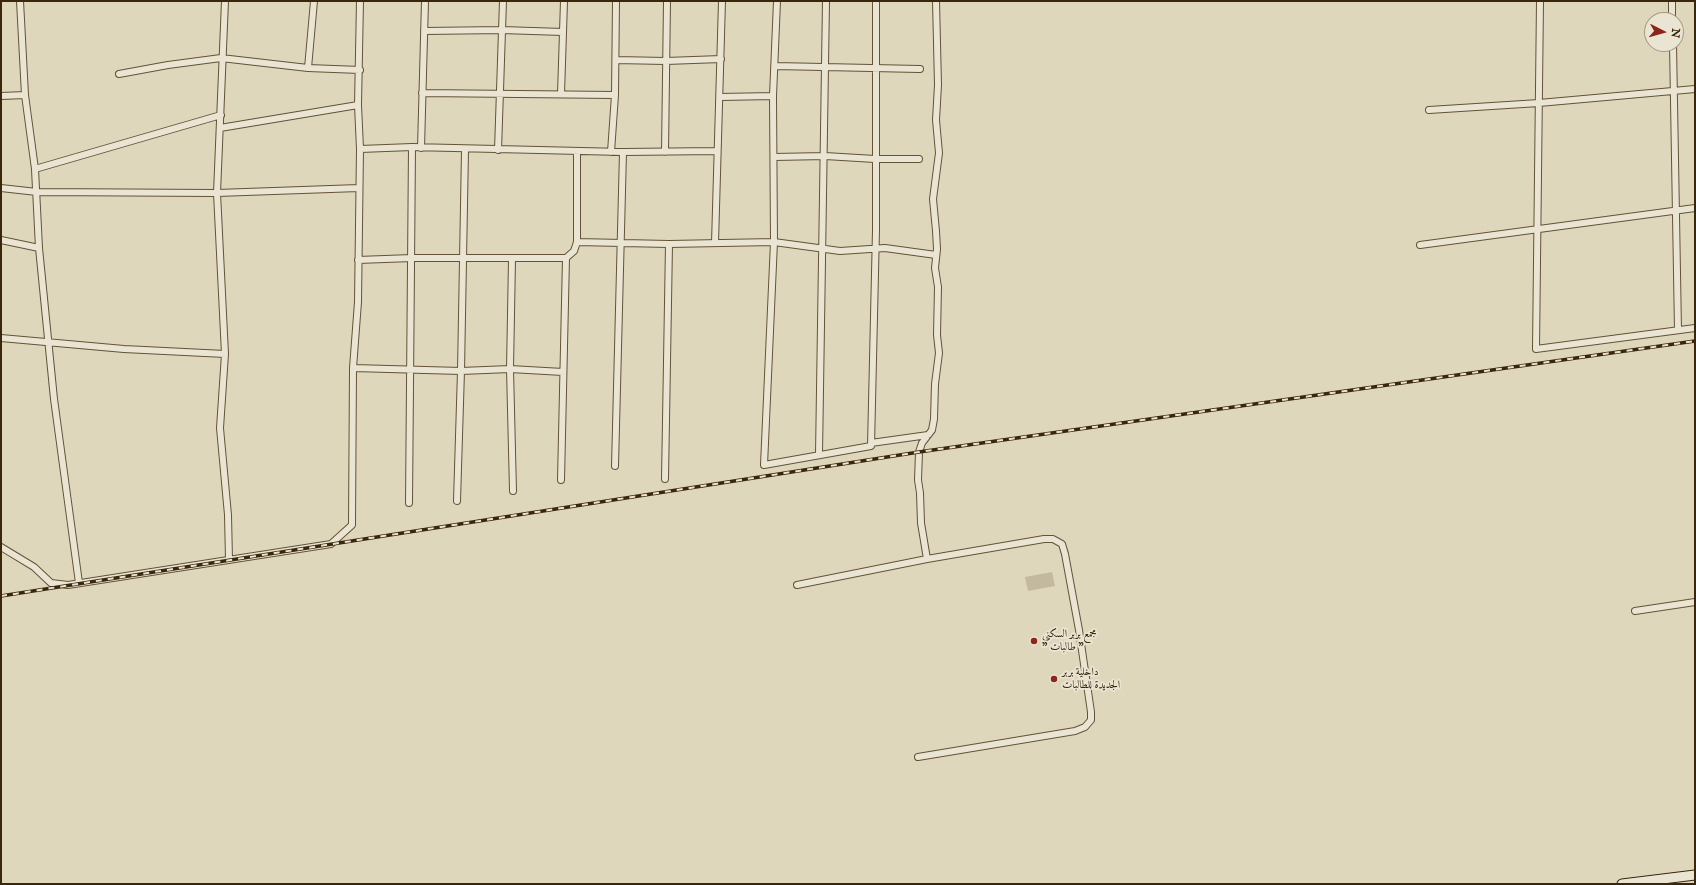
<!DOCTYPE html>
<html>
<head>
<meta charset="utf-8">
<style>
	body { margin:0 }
	#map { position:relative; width:1696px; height:885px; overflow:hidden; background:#dfd7bc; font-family:"IM FELL English",serif }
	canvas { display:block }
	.frame { position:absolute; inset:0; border:2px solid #3a260a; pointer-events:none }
	.north { position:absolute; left:1644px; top:12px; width:40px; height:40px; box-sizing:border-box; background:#eae5d3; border:1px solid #a49983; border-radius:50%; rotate:96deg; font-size:11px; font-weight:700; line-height:16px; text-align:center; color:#3a260a }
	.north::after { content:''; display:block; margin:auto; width:14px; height:18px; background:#8f2418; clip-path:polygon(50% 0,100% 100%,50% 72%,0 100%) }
</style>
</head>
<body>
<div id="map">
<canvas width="1696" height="885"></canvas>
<div class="frame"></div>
<div class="north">N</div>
</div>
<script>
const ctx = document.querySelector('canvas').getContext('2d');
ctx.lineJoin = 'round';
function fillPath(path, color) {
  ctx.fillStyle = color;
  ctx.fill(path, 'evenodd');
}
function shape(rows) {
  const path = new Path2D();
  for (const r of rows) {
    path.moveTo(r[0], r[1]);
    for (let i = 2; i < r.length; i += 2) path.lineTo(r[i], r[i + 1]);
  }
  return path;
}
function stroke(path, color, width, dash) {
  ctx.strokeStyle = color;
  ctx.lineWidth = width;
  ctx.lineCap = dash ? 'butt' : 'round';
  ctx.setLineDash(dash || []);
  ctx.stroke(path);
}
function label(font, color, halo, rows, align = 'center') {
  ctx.font = font + ' "IM FELL English",Amiri,serif';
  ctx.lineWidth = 3.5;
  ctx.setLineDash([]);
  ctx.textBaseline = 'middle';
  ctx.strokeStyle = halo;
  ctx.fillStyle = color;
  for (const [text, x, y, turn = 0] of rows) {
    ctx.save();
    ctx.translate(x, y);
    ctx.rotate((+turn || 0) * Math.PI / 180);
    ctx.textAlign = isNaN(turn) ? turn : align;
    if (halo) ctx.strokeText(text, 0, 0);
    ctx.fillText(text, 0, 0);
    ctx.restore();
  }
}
fillPath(shape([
	[1052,572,1055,586,1028,591,1025,577]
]), '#c3b99e');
const street = shape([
	[20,1,25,95,35,169,39,248,54,399,79,583],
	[777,1,773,96,774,242,764,465,871,446,876,230,876,1],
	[1540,1,1536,349,1695,328],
	[1672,1,1672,20],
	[424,31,502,30,563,32],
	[1673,44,1678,330],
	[616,60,666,61,721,59],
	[775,66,920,69],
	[308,68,314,1],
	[119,74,168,65,221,58,308,68,360,70],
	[422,93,615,95],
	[561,94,564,1],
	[1,96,25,95],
	[720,97,773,96],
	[1429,110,1539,103,1695,89],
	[220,128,358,105],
	[421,148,425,1],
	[360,149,412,147,623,152,717,151],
	[498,150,503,1],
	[611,152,615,95,616,1],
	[665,152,667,1],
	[774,157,825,156,875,159,919,159],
	[35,169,221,115],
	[1,188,37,192,217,193,359,188],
	[1,240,39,248],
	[577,242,669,244,774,242,840,251,885,248,936,255],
	[715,243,722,1],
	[1420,245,1695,208],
	[512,259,510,369,513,491],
	[358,260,412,258,566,258,574,251,577,242,577,151],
	[1,338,124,349,225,354,217,193,225,1],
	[225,354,220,428,228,515,229,560],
	[353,368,461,371,510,369,563,372],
	[871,443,928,435],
	[819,454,826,1],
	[615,466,623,152],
	[665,479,669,244],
	[561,480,566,258],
	[457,501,461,371,465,150],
	[409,503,412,147],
	[1,547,34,567,51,583,68,585,331,544,352,525,353,368,358,302,360,149,358,105,360,1],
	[927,559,921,523,920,493,918,480,919,452,922,443,932,430,934,419,935,384,939,353,937,335,938,287,935,268,937,249,936,231,933,199,939,153,936,120,938,85,936,1],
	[797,585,927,559,1044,539,1053,539,1062,544,1065,554,1079,630,1091,712,1091,720,1085,727,1075,731,918,757],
	[1635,611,1695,602]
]);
const secondary = shape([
	[1622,884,1695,875]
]);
stroke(street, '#635236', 8);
stroke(secondary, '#3a260a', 11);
stroke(street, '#eae5d3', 6);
stroke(secondary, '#eae5d3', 9);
const rail = shape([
	[1,596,919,452,1695,341]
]);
stroke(rail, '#3a260a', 3.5);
stroke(rail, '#eae5d3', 2, [6]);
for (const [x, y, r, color] of [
	[1034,641,4,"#8f2418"],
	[1054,679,4,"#8f2418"]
]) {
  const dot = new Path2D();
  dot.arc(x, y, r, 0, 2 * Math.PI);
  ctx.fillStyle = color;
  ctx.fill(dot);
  stroke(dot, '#eae5d3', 1.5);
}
label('11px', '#3a260a', '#eae5d3', [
	["مجمع بربر السكني",1042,635],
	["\" طالبات \"",1042,648],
	["داخلية بربر",1062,673],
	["الجديدة للطالبات",1062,686]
], 'left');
</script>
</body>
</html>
